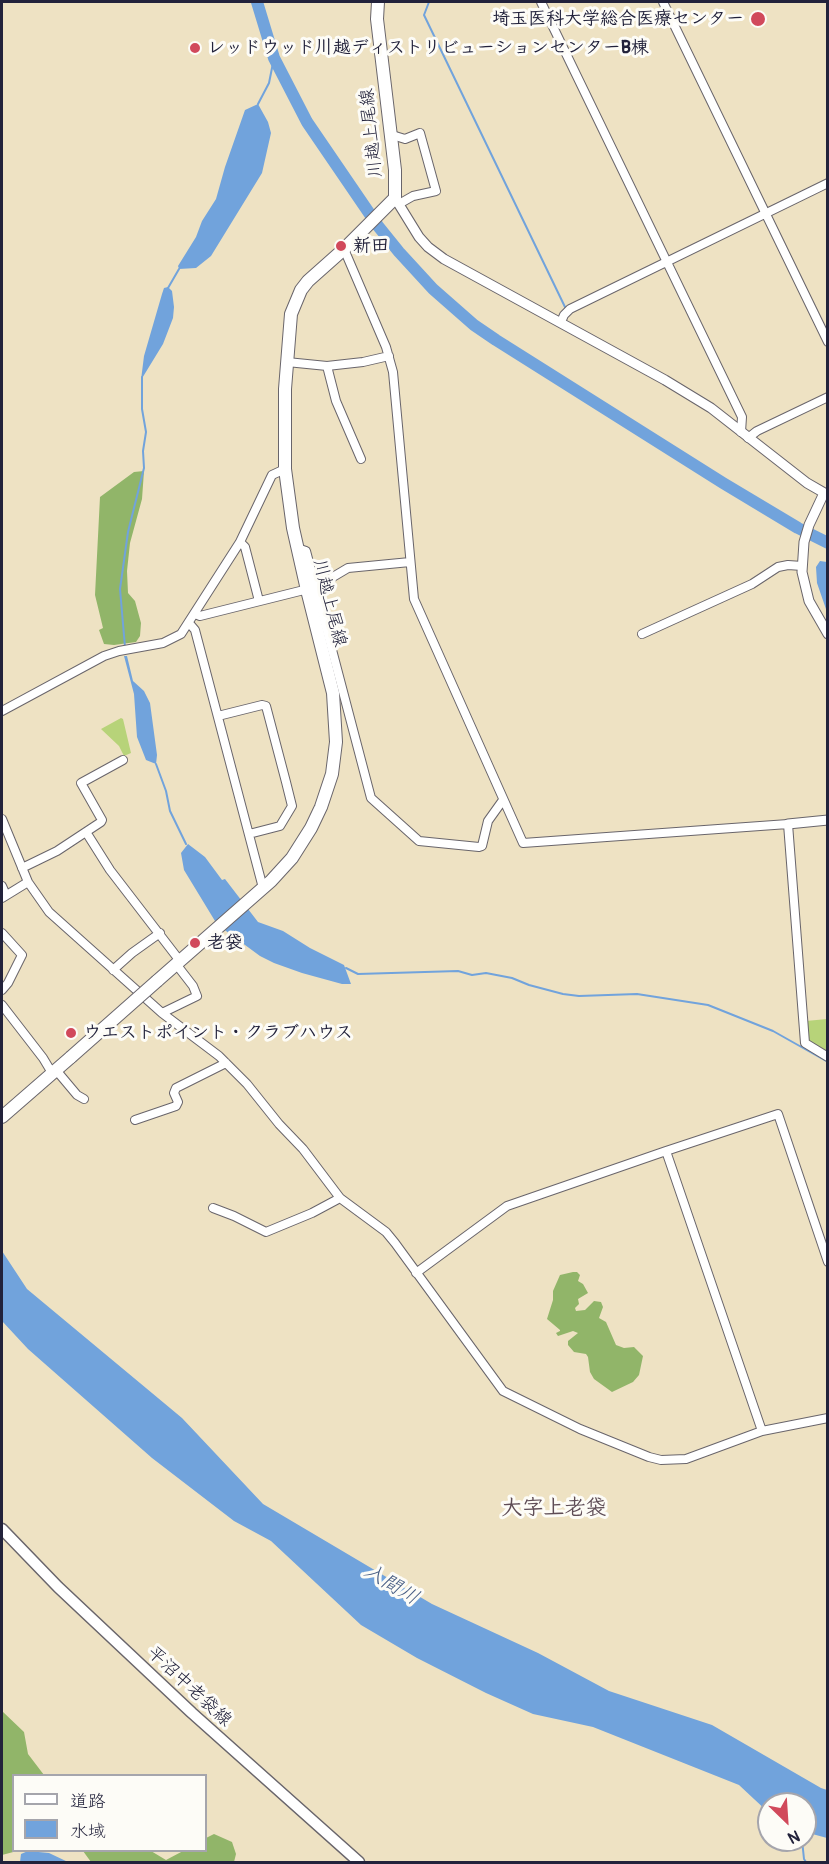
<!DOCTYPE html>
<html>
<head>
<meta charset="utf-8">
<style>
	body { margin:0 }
	#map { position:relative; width:829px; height:1864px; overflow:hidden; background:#eee2c3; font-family:Pangolin,"Klee One",sans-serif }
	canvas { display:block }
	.frame { position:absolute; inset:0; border:3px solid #22223b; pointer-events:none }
	.legend { position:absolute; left:12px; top:1774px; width:195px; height:78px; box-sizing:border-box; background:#fdfcf7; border:2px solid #a5a5ac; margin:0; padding:8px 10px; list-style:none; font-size:18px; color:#22223b }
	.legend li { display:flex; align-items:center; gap:12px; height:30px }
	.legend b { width:30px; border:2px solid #a5a5ac }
	.north { position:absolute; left:757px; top:1792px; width:60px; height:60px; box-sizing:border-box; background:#fdfcf7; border:2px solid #a5a5ac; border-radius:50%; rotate:155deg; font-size:16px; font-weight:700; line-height:24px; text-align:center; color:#22223b }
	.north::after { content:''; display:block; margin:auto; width:21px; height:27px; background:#d1495b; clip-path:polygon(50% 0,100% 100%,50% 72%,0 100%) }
</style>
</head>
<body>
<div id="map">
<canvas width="829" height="1864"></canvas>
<div class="frame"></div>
<ul class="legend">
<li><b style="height:8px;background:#fff"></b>道路</li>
<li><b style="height:16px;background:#71a3dc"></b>水域</li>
</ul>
<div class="north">N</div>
</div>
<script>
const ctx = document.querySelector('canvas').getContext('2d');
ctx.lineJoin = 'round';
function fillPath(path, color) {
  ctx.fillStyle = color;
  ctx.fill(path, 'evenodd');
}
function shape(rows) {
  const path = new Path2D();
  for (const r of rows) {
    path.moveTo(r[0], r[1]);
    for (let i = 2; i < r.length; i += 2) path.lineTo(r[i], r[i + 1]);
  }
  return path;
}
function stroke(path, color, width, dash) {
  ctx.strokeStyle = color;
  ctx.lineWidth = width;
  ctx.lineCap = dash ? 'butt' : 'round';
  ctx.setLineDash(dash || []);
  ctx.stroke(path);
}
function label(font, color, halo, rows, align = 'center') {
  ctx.font = font + ' Pangolin,"Klee One",sans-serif';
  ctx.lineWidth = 6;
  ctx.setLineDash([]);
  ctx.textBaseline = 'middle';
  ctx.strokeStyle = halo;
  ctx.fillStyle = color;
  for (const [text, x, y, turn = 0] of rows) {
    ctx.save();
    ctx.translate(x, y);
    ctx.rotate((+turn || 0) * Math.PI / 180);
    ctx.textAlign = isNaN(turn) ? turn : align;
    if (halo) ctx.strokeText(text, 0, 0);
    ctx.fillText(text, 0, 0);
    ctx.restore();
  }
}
fillPath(shape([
	[121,718,123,719,131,753,124,756,119,746,101,729],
	[827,1019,827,1053,808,1041,806,1021]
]), '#b7d379');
fillPath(shape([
	[144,471,142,499,130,543,127,571,128,593,135,601,141,623,140,636,136,642,114,645,104,644,99,630,103,628,95,595,100,497,134,472],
	[573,1272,577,1272,580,1275,578,1281,583,1284,588,1293,578,1299,579,1304,575,1308,576,1311,585,1310,594,1301,601,1302,603,1307,599,1318,606,1322,616,1345,624,1348,634,1347,643,1356,639,1375,633,1382,612,1392,594,1379,590,1372,588,1357,586,1354,574,1352,568,1345,568,1341,578,1333,573,1331,558,1336,556,1333,560,1331,560,1330,547,1319,553,1300,553,1291,560,1275],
	[2,1711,24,1732,28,1754,44,1775,14,1776,14,1850,17,1851,2,1855],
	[214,1834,232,1842,236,1854,234,1862,91,1862,83,1851,151,1851,166,1860,183,1851,206,1850,206,1838]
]), '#91b569');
fillPath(shape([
	[258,104,268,122,271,133,262,173,211,256,196,268,179,269,178,266,196,237,202,221,216,199,225,167,245,110],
	[168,287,172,291,174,307,173,318,163,344,141,380,144,356,162,294,164,288],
	[820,561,827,562,827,612,817,583,816,567],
	[124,656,127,656,133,681,144,691,150,703,157,755,156,764,146,760,137,737,134,694],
	[188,844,205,857,222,880,225,879,258,922,283,931,310,948,344,965,351,984,342,984,302,973,274,963,260,956,226,931,215,921,184,870,181,853],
	[2,1251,27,1289,182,1418,263,1504,432,1604,538,1653,609,1691,712,1725,821,1788,827,1790,827,1838,805,1832,805,1804,769,1804,769,1813,739,1785,593,1727,533,1714,486,1693,417,1658,361,1625,271,1541,234,1521,152,1458,28,1349,2,1321],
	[28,1851,49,1853,68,1862,20,1862,21,1854]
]), '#71a3dc');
stroke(shape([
	[429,2,424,15,565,307],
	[258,104,269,83,274,58],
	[168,288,179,269],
	[125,647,120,589,128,532,144,468,143,451,146,432,142,409,142,377],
	[156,764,166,791,170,811,186,844],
	[346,968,358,974,458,971,472,975,486,973,512,978,529,985,563,994,579,996,637,994,708,1005,773,1031,828,1062],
	[802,1840,804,1859,806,1862]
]), '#71a3dc', 2);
stroke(shape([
	[257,2,274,58,307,122,378,226,399,252,433,289,474,325,496,340,723,483,798,528,828,543]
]), '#71a3dc', 12);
const minor = shape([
	[541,2,742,417,741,432],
	[663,2,828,342],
	[392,135,405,139,420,133,436,191,413,196,399,204],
	[344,249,386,347,393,372,414,599,523,843,788,824,805,1043,828,1057],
	[561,322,564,315,570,309,828,183],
	[287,362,327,366,363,362,389,356],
	[327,366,336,401,361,459],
	[748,438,757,431,828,397],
	[240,542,245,547,259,601],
	[297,548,306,551,371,798,419,841,479,847,482,846,488,821,503,800],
	[195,614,200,616,316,587,348,568,410,562],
	[189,623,195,630,263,888],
	[642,634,752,584,778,567,788,565,802,566],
	[2,711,104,656,119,651,163,643,181,634,240,542,272,475,285,469],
	[218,716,262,705,266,706,286,782,292,806,280,826,249,834],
	[2,819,28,882,49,912,162,1013,219,1056,247,1084,279,1124,303,1149,340,1198,386,1232,395,1243,503,1391,580,1429,649,1457,661,1460,686,1459,762,1431,828,1418],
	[86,832,110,870,180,961],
	[22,868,57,851,101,822,102,820,81,783,123,760],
	[2,886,6,895],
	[2,898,28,882],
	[2,933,22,955,8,983,2,990],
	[113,970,132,953,160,933],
	[2,1005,43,1058,52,1073],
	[162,1013,197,996,193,986,176,964],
	[56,1070,77,1095,84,1099],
	[135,1120,176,1106,178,1102,174,1093,176,1088,226,1063],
	[666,1151,778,1114,828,1262],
	[213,1208,234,1216,266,1232,312,1213,340,1198],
	[416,1273,507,1206,666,1151,762,1431]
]);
const tertiary = shape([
	[395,198,419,237,428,247,444,259,665,380,711,408,807,483,828,495],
	[824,493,809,525,804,542,802,572,809,601,828,634],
	[788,824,828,820]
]);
const secondary = shape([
	[2,1529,58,1587,192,1713,359,1862]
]);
const primary = shape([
	[157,981,271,881,292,858,311,828,321,807,332,774,336,742,333,693,307,590,293,528,285,469,285,389,291,314,301,290,308,281,344,249,395,198,395,170,377,19,378,2],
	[2,1117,71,1057]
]);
stroke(minor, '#69656b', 10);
stroke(tertiary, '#69656b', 11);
stroke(secondary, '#69656b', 13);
stroke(primary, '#69656b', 14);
stroke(minor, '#fff', 8);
stroke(tertiary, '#fff', 9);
stroke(secondary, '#fff', 10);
stroke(primary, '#fff', 12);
const primaryBridge = shape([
	[71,1057,157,981]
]);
stroke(primaryBridge, '#69656b', 14, []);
stroke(primaryBridge, '#fff', 12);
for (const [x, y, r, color] of [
	[758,19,8,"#d1495b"],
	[195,48,6,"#d1495b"],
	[341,246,6,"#d1495b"],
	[195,943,6,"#d1495b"],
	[71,1033,6,"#d1495b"]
]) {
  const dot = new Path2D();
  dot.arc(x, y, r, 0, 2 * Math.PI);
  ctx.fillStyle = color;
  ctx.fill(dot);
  stroke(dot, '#fdfcf7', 2);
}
label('bold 18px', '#22223b', '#fdfcf7', [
	["埼玉医科大学総合医療センター",744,19,"right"],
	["レッドウッド川越ディストリビューションセンターB棟",207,48],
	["新田",353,246],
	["老袋",207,943],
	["ウエストポイント・クラブハウス",83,1033]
], 'left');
label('18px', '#22223b', '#fdfcf7', [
	["川越上尾線",372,133,-96],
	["川越上尾線",329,603,76],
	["平沼中老袋線",189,1687,43]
]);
label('italic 20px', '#465c83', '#fdfcf7', [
	["入間川",391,1585,31]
]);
label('bold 21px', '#5e4c55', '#fdfcf7', [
	["大字上老袋",554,1509]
]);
</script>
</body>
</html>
